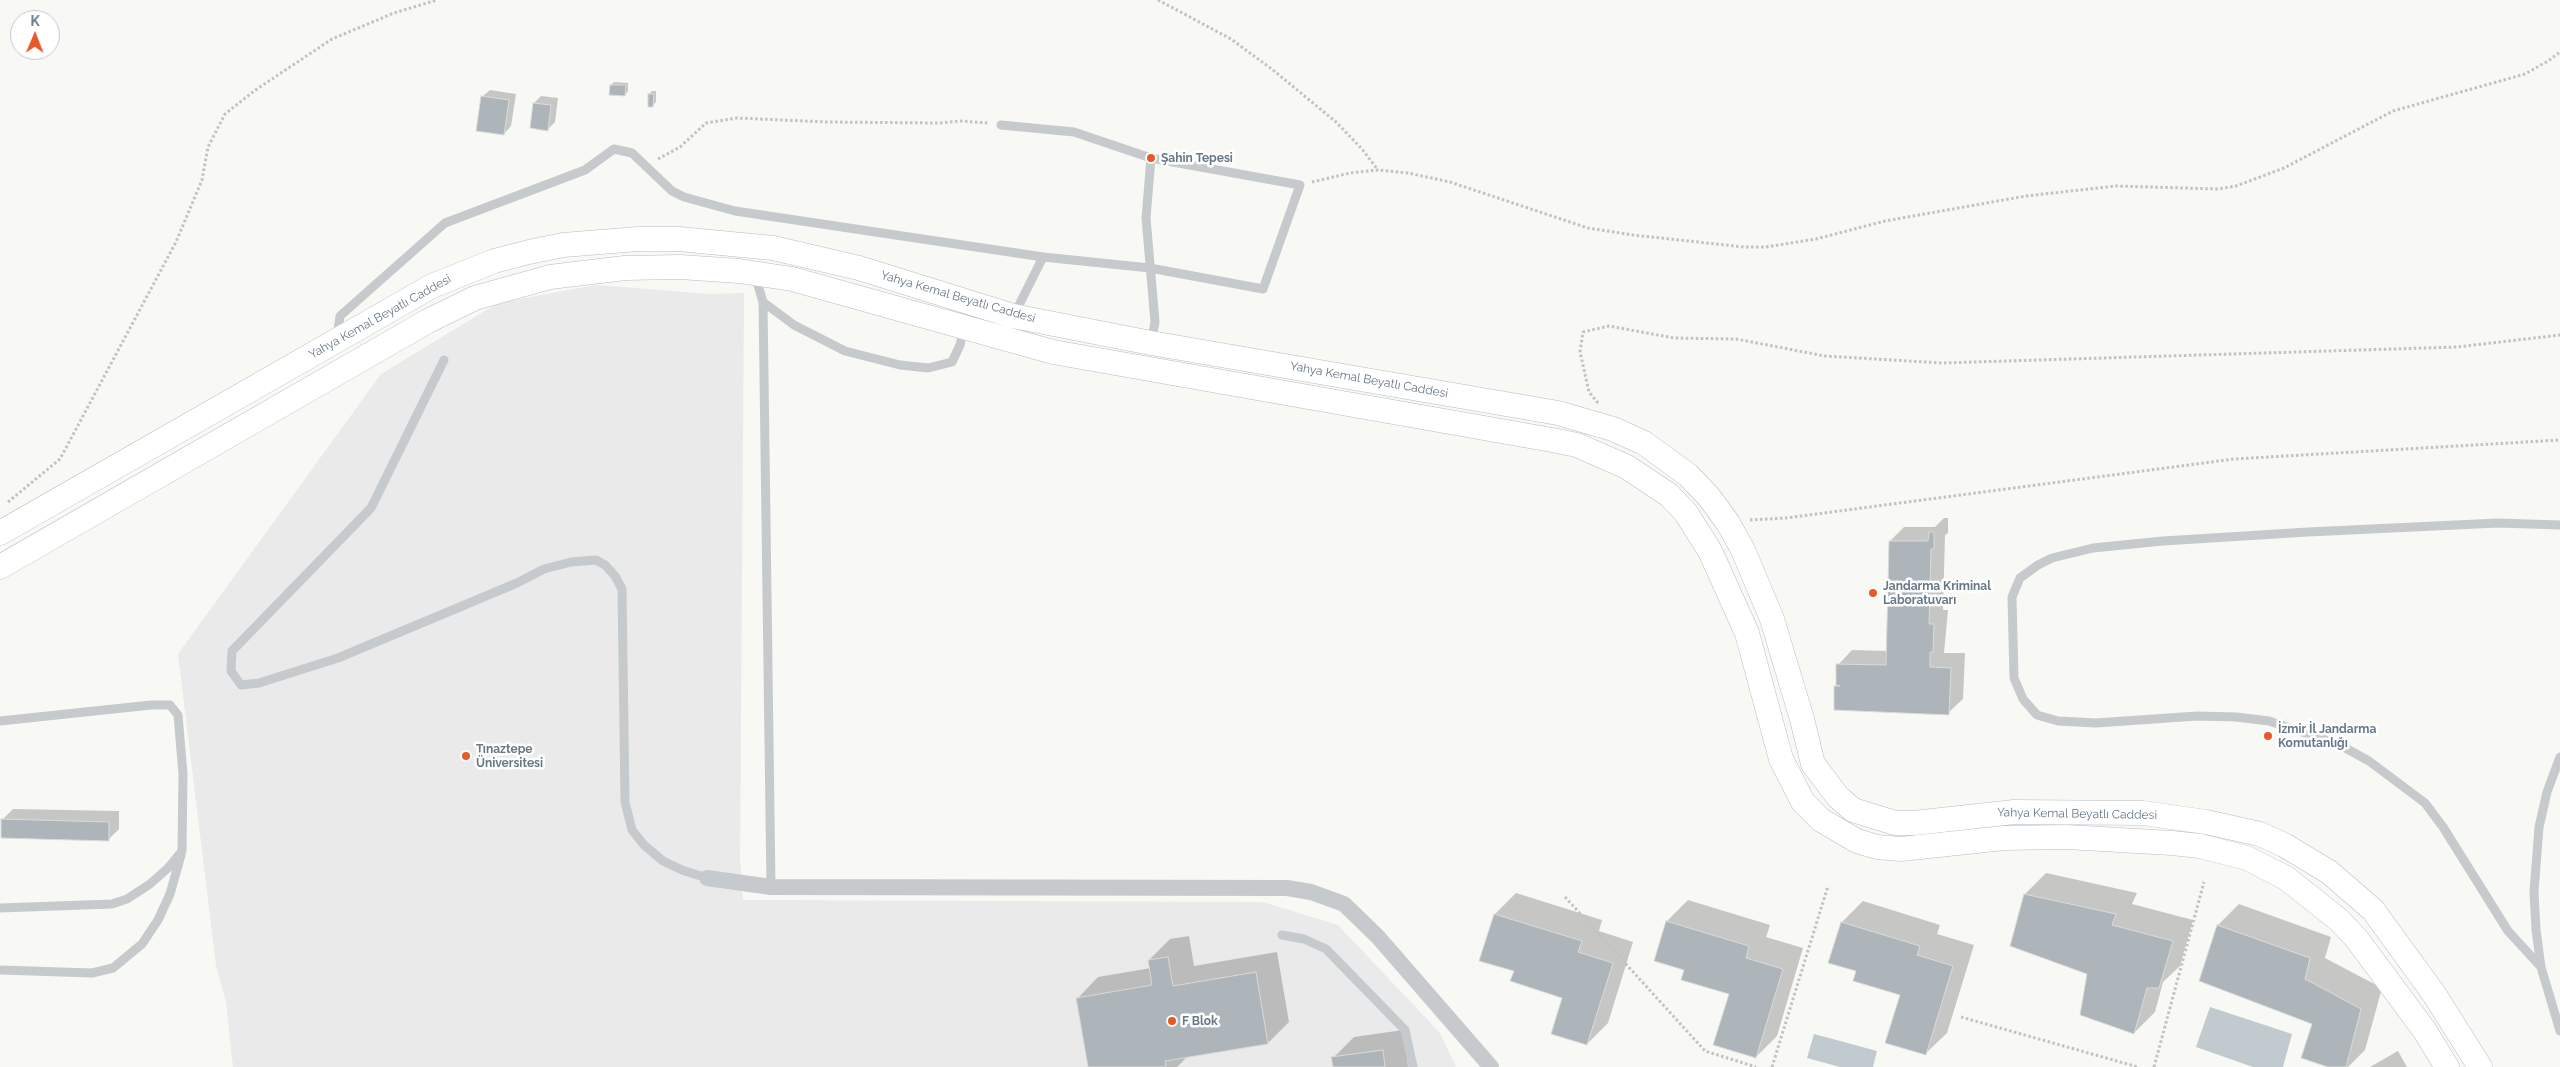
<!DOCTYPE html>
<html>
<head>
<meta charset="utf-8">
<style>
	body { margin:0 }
	#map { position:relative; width:2560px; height:1067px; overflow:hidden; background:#f8f8f5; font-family:Raleway,sans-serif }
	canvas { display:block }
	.north { position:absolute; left:10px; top:10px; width:50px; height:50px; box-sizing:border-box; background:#fff; border:1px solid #c2c9cf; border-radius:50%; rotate:1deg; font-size:14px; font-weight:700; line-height:20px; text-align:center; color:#677887 }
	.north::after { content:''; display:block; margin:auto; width:18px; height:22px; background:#e75a27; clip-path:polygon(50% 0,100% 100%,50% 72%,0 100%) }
</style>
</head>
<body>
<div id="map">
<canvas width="2560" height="1067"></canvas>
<div class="north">K</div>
</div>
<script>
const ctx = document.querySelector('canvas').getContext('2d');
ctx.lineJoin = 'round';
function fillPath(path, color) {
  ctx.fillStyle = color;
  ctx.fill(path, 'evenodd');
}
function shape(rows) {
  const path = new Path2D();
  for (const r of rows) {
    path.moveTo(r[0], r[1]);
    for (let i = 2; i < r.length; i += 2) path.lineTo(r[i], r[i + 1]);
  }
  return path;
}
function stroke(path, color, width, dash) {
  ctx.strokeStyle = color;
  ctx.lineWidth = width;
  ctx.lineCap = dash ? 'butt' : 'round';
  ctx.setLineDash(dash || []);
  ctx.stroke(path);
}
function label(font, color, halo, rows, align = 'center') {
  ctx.font = font + ' Raleway,sans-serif';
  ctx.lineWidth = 5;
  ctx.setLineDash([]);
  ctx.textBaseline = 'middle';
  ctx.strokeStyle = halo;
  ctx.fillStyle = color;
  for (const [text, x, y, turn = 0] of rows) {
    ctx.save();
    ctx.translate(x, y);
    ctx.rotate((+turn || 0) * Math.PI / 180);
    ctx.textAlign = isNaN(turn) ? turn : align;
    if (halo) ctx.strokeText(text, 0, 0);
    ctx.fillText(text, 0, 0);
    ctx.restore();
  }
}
fillPath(shape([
	[596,285,710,294,744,293,740,859,743,900,1263,902,1338,925,1440,1033,1456,1067,233,1067,226,1002,216,965,178,654,381,374,498,303]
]), '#e9eae9');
fillPath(shape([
	[2210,1007,2292,1034,2283,1067,2253,1067,2196,1047],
	[1814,1034,1877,1051,1873,1067,1840,1067,1807,1058]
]), '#c0cacf');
fillPath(shape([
	[614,82,628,83,628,91,625,95,611,85],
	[490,90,516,94,511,126,504,134,482,97],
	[652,91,656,91,656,102,653,105,649,94],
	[541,96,558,98,555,122,548,129,534,103],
	[1944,518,1948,518,1948,533,1945,535,1943,610,1948,610,1944,653,1965,653,1963,699,1948,713,1835,709,1838,665,1852,650,1888,651,1890,541,1904,527,1935,527],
	[13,809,119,811,119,829,108,840,2,820],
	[2046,873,2137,893,2132,904,2193,920,2180,966,2163,982,2155,1012,2134,1033,2025,894],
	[1516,893,1602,920,1599,931,1633,942,1608,1023,1587,1044,1564,997,1515,970,1495,914],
	[1688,900,1770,925,1766,937,1803,948,1777,1036,1756,1057,1731,994,1686,969,1667,921],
	[1863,901,1940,925,1937,934,1974,945,1947,1033,1925,1054,1902,994,1858,970,1842,922],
	[2239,904,2331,937,2325,958,2382,988,2365,1050,2348,1067,2332,1067,2313,1023,2218,925],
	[1189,936,1194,966,1277,952,1289,1022,1268,1043,1188,1056,1177,1067,1089,1067,1077,999,1098,977,1151,968,1149,960,1170,939],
	[1403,1030,1408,1067,1334,1067,1333,1058,1354,1037],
	[2398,1051,2407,1067,2370,1067]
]), '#0003');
const building = shape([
	[610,85,626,85,625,96,609,95,610,85],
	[648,94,654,94,653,107,648,107,648,94],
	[481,96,509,100,504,135,476,131,481,96],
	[533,103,551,105,548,131,530,128,533,103],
	[1929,532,1934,532,1934,549,1931,549,1929,624,1934,624,1933,652,1930,652,1930,667,1951,668,1949,715,1834,710,1834,686,1840,686,1836,685,1836,664,1886,665,1889,541,1928,541,1929,532],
	[1,819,109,822,109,841,1,838,1,819],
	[2024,894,2116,914,2112,925,2173,941,2159,988,2147,988,2134,1034,2080,1015,2087,974,2010,946,2024,894],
	[1494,914,1582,941,1578,952,1613,963,1587,1045,1551,1034,1562,998,1510,981,1514,971,1479,961,1494,914],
	[1666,921,1749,946,1746,958,1783,969,1756,1058,1713,1045,1729,994,1681,980,1684,970,1654,961,1666,921],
	[1841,922,1920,946,1917,955,1953,966,1926,1055,1885,1043,1900,995,1853,981,1856,971,1828,963,1841,922],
	[2217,925,2310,958,2305,979,2361,1009,2346,1067,2328,1067,2301,1058,2312,1024,2199,981,2217,925],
	[1168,957,1173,986,1256,972,1268,1044,1165,1061,1166,1067,1088,1067,1076,998,1152,985,1148,960,1168,957],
	[1383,1050,1385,1067,1333,1067,1331,1057,1383,1050]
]);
fillPath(building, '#adb5bb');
stroke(building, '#dadad8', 1);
const secondary = shape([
	[0,533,432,286,494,261,529,252,563,245,638,239,679,239,773,248,859,268,1013,316,1151,343,1558,413,1613,429,1644,443,1688,475,1709,497,1728,523,1743,550,1772,619,1802,719,1813,764,1838,797,1853,810,1895,823,1914,823,2014,812,2143,813,2206,822,2260,834,2284,845,2329,872,2373,910,2434,994,2480,1067],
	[0,567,428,321,475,298,550,277,625,268,680,267,739,271,792,279,1053,352,1552,440,1577,445,1627,467,1669,495,1686,513,1710,551,1747,633,1781,759,1803,802,1821,820,1857,841,1877,847,1901,849,2004,838,2066,837,2172,843,2200,846,2247,858,2286,878,2339,920,2356,938,2425,1031,2447,1067]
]);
stroke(secondary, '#b8bdc2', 25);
stroke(shape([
	[1158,0,1231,39,1273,70,1336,122,1362,149,1378,170],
	[658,159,680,147,706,123,737,118,827,122,939,123,960,121,988,123],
	[1312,182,1350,173,1378,170,1408,173,1450,182,1588,228,1633,235,1744,247,1766,247,1816,239,1885,221,2026,196,2116,186,2218,189,2236,186,2284,168,2393,111,2525,74,2548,61,2560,52],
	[1598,403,1589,392,1580,352,1583,332,1609,326,1674,338,1736,339,1825,356,1942,363,2457,347,2560,335],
	[8,502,60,459,176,242,202,180,208,147,225,114,254,91,332,39,394,13,437,0],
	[1750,520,1786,518,2234,459,2560,440],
	[1565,897,1705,1051,1756,1067],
	[1961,1017,2138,1067],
	[1772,1067,1828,886],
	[2154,1067,2204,882]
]), '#c0c2c4', 3, [2.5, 2.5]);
stroke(shape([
	[1151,158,1146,218,1155,322,1151,343],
	[755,275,763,302,794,325,845,351,900,365,928,368,952,362,960,345,964,328],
	[763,302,771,887],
	[1014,315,1043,257],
	[337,337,340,316,445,223,585,170,614,149,632,153,672,191,684,197,735,211,1043,257,1150,268,1263,289,1300,185,1151,158,1074,132,1001,125],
	[444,360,371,508,232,651,231,671,241,685,259,683,338,658,517,583,544,569,571,562,596,560,605,565,615,576,622,589,625,802,632,830,644,845,663,861,682,870,707,878],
	[0,721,151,705,170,705,178,715,183,774,182,851,168,868,150,884,127,899,112,904,0,908],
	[2560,757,2547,792,2539,827,2534,892,2536,930,2541,967,2560,1031],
	[1282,935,1304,939,1326,949,1405,1030,1413,1067],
	[2541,967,2508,931,2443,827,2425,803,2369,761,2338,744,2269,721,2236,717,2197,716,2096,723,2058,721,2037,715,2023,699,2014,678,2012,597,2020,578,2038,565,2052,558,2093,548,2163,541,2308,532,2498,523,2560,525],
	[0,970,92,973,113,968,142,944,158,920,170,894,181,855]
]), '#c6cacd', 9);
stroke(shape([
	[707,878,771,887,1287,888,1311,892,1344,904,1378,937,1491,1067]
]), '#c6cacd', 16);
stroke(secondary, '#fff', 24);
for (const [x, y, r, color] of [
	[1151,158,5,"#e75a27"],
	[1873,593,5,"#e75a27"],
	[2268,736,5,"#e75a27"],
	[466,756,5,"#e75a27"],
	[1172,1021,5,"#e75a27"]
]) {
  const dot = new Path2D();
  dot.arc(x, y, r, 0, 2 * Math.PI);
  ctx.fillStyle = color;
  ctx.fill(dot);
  stroke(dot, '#fff', 2);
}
label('bold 12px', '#677887', '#fff', [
	["Şahin Tepesi",1161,158],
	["Jandarma Kriminal",1883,586],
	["Laboratuvarı",1883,600],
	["İzmir İl Jandarma",2278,729],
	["Komutanlığı",2278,743],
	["Tınaztepe",476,749],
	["Üniversitesi",476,763],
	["F Blok",1182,1021]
], 'left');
label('12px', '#677887', '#fff', [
	["Yahya Kemal Beyatlı Caddesi",958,297,16],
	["Yahya Kemal Beyatlı Caddesi",380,317,-29],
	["Yahya Kemal Beyatlı Caddesi",1369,380,10],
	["Yahya Kemal Beyatlı Caddesi",2077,814,1]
]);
</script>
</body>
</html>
